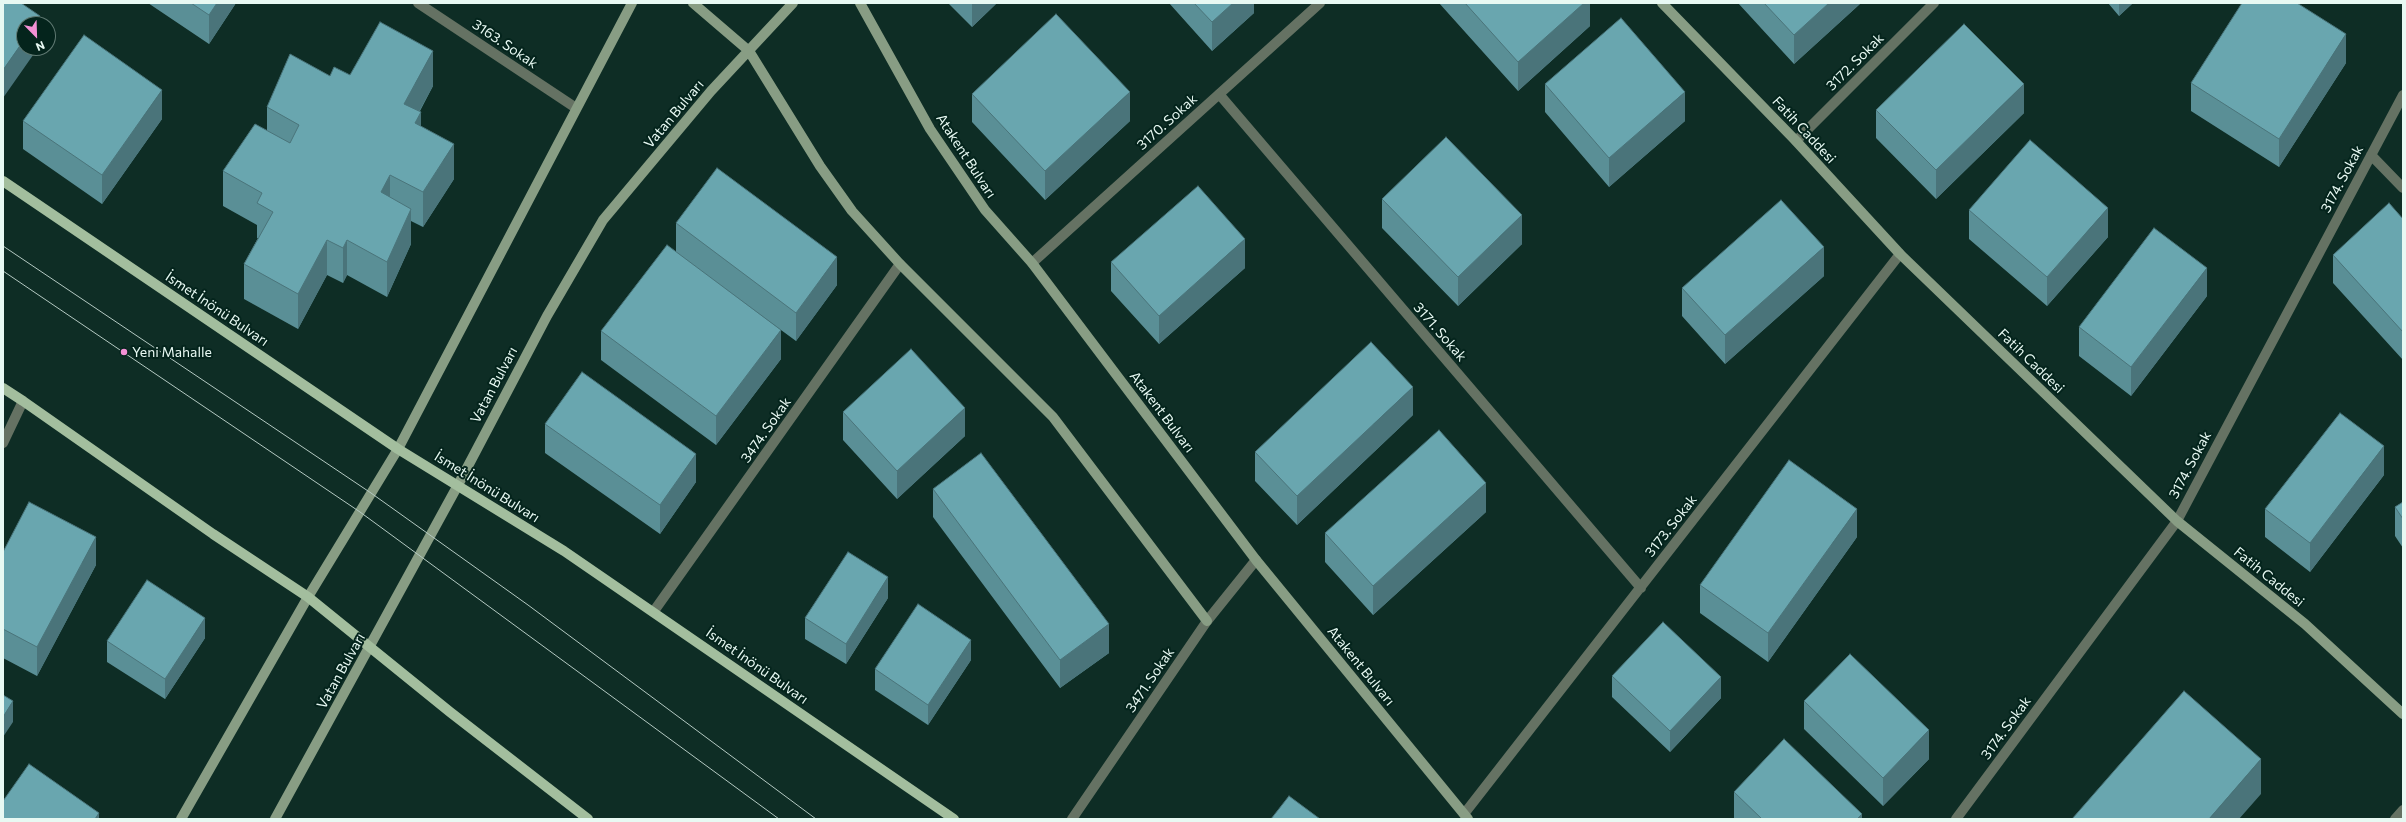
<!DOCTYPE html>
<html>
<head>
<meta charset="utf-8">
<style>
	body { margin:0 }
	#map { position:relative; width:2406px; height:822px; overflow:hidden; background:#0e2d25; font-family:Commissioner,sans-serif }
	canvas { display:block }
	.frame { position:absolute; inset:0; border:4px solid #e8f9f3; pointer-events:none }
	.north { position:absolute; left:16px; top:16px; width:40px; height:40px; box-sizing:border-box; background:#04241c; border:1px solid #5f7972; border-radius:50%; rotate:157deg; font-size:11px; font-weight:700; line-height:16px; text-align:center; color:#e8f9f3 }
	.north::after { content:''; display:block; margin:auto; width:14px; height:18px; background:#f391d5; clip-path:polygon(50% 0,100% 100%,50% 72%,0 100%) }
</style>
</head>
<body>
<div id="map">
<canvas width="2406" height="822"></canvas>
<div class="frame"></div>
<div class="north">N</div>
</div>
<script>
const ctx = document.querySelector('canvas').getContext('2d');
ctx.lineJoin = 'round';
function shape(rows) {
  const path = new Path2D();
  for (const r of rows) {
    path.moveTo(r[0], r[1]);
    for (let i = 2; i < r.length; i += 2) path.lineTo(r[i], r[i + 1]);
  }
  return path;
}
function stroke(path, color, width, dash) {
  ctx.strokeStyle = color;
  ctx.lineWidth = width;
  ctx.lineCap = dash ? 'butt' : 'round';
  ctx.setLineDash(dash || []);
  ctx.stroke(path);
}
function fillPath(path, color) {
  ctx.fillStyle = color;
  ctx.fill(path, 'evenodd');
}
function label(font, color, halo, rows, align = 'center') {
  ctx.font = font + ' Commissioner,sans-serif';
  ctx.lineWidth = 4;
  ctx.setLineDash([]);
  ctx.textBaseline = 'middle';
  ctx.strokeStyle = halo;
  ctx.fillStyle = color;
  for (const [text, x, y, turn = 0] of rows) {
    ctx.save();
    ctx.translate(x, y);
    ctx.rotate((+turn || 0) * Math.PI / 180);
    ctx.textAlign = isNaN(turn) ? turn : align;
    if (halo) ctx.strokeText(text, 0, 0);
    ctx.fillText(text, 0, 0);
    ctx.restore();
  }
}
stroke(shape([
	[418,3,576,108],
	[1219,94,1641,588],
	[1796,141,1934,3],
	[2371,155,2403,188],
	[1032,263,1320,3],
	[3,443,23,401],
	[654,611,900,264],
	[1464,814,1900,254],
	[1072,819,1207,621,1256,560],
	[1956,819,2177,521,2403,95],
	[2395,819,2403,810]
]), '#657263', 10);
stroke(shape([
	[693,3,749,51,820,166,852,211,900,264,1053,417,1207,621],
	[860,3,930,129,985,210,1032,263,1256,560,1468,819],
	[1662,3,1796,141,1900,254,2177,521,2305,624,2403,714],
	[181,819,308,597,398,449,632,3],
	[275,819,458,485,547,316,603,220,711,91,793,3]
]), '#889d84', 10);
stroke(shape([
	[3,181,398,449,564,551,954,819],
	[3,388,23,401,213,534,308,597,450,712,588,819]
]), '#a3be9e', 10);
stroke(shape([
	[3,246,371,493,528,605,816,819],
	[3,271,360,512,779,819]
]), '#b4c9c2', 1);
fillPath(shape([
	[148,3,236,3,209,44],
	[948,3,997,3,972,27],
	[1169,3,1254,3,1254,13,1212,51],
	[1439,3,1590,3,1590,26,1518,91],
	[1738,3,1861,3,1794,64],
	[2108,3,2133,3,2119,16],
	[2346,63,2279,167,2191,111,2191,83],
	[350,75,433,86,420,111,421,126,454,179,423,227,411,221,411,244,387,297,347,275,343,283,327,275,298,329,244,299,244,264,258,238,257,238,257,225,223,206,223,171,267,130,267,107,330,76],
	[1545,84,1685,121,1609,187,1545,112],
	[972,94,1130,121,1045,200,972,122],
	[1876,110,2024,113,1936,199,1876,138],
	[162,119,102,204,23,149,23,121],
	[1382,199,1522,244,1458,306,1382,228],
	[1969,210,2108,237,2047,306,1969,239],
	[2403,219,2403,360,2333,283,2333,255],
	[676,223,837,285,796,341,725,289,781,359,716,445,601,360,601,331,676,252],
	[1111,262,1245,268,1159,344,1111,291],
	[1824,276,1725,364,1682,316,1682,288],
	[2207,296,2131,396,2079,356,2079,327],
	[843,412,965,436,897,499,843,440],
	[1413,415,1297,525,1255,481,1255,452],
	[545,424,696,482,660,534,545,453],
	[2384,475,2310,572,2265,537,2265,509],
	[933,489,1109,653,1060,688,933,517],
	[2403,502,2403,548,2395,536,2395,507],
	[1486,512,1373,615,1325,562,1325,533],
	[1857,537,1768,662,1700,613,1700,585],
	[3,552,96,565,37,676,3,658],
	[888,598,846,664,805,639,805,618],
	[205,638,165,699,107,662,107,641],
	[971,660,928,725,875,690,875,669],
	[1612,676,1721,698,1670,752,1612,697],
	[1804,701,1929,759,1883,806,1804,729],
	[1734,792,1862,819,1734,819]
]), '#5a8f96');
fillPath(shape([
	[217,3,236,3,209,44,209,15],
	[972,3,997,3,972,27],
	[1233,3,1254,3,1254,13,1212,51,1212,22],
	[1584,3,1590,3,1590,26,1518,91,1518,62],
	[1829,3,1861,3,1794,64,1794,35],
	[2119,3,2133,3,2119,16],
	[40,16,40,24,35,24],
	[2346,34,2346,63,2279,167,2279,139],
	[24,40,24,48,38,48,3,98,3,70],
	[433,51,433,86,404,139,404,104],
	[2024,84,2024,113,1936,199,1936,170],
	[162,90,162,119,102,204,102,175],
	[1130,92,1130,121,1045,200,1045,171],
	[1685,92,1685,121,1609,187,1609,158],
	[421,112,421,147,415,123],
	[454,144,454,179,423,227,423,192],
	[390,175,390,209,381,192],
	[2108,208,2108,237,2047,306,2047,277],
	[411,209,411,244,387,297,387,262],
	[1522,215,1522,244,1458,306,1458,277],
	[1245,239,1245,268,1159,344,1159,316],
	[327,240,327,275,298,329,298,294],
	[347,240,347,275,343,283,343,248],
	[1824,247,1824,276,1725,364,1725,335],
	[837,257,837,285,796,341,796,313],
	[2207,268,2207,296,2131,396,2131,367],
	[781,330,781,359,716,445,716,416],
	[1413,387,1413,415,1297,525,1297,496],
	[965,408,965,436,897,499,897,471],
	[2384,446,2384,475,2310,572,2310,543],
	[696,454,696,482,660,534,660,505],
	[1486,483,1486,512,1373,615,1373,586],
	[1857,509,1857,537,1768,662,1768,633],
	[96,537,96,565,37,676,37,647],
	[888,577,888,598,846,664,846,644],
	[205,618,205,638,165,699,165,679],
	[1109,624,1109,653,1060,688,1060,660],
	[971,640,971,660,928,725,928,705],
	[1721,677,1721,698,1670,752,1670,731],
	[13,701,13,722,3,737,3,717],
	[1929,730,1929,759,1883,806,1883,778],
	[2261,759,2261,794,2239,819,2209,819],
	[99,813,99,819,95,819],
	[1862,814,1862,819,1857,819]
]), '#4a747a');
const building = shape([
	[3,3,21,3,40,16,35,24,24,24,24,40,3,70,3,3],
	[191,3,217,3,209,15,191,3],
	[1194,3,1233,3,1212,22,1194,3],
	[1465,3,1584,3,1518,62,1465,3],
	[1764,3,1829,3,1794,35,1764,3],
	[2242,3,2297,3,2346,34,2279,139,2191,83,2242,3],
	[1056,14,1130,92,1045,171,972,94,1056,14],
	[1621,18,1685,92,1609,158,1545,84,1621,18],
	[380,22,433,51,404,104,421,112,415,123,454,144,423,192,390,175,381,192,411,209,387,262,347,240,343,248,327,240,298,294,244,264,273,212,257,203,262,193,223,171,255,124,290,143,299,125,267,107,290,54,330,76,334,67,350,75,380,22],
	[1964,24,2024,84,1936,170,1876,110,1964,24],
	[84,35,162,90,102,175,23,121,84,35],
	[1446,137,1522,215,1458,277,1382,199,1446,137],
	[2030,140,2108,208,2047,277,1969,210,2030,140],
	[717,168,837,257,796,313,676,223,717,168],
	[1198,186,1245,239,1159,316,1111,262,1198,186],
	[1781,200,1824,247,1725,335,1682,288,1781,200],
	[2389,203,2403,219,2403,332,2333,255,2389,203],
	[2154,228,2207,268,2131,367,2079,327,2154,228],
	[667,245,781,330,716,416,601,331,667,245],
	[1371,342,1413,387,1297,496,1255,452,1371,342],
	[911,349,965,408,897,471,843,412,911,349],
	[582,372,696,454,660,505,545,424,582,372],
	[2340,413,2384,446,2310,543,2265,509,2340,413],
	[1439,430,1486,483,1373,586,1325,533,1439,430],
	[981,453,1109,624,1060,660,933,489,981,453],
	[1789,460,1857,509,1768,633,1700,585,1789,460],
	[29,502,96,537,37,647,3,629,3,552,29,502],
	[2403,502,2403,519,2395,507,2403,502],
	[848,552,888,577,846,644,805,618,848,552],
	[147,580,205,618,165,679,107,641,147,580],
	[918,604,971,640,928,705,875,669,918,604],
	[1663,622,1721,677,1670,731,1612,676,1663,622],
	[1850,654,1929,730,1883,778,1804,701,1850,654],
	[2184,691,2261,759,2209,819,2072,819,2184,691],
	[3,695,13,701,3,717,3,695],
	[1784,739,1862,814,1857,819,1762,819,1734,792,1784,739],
	[29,764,99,813,95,819,3,819,3,801,29,764],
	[1289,796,1320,819,1271,819,1289,796]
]);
fillPath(building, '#69a6af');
stroke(building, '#4a747a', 1);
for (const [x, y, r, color] of [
	[124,352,4,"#f391d5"]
]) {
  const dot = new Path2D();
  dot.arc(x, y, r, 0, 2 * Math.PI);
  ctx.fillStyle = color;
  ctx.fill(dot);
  stroke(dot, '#04241c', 1.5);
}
label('14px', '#e8f9f3', '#04241c', [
	["3163. Sokak",505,44,34],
	["3172. Sokak",1855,62,-45],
	["Vatan Bulvarı",674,114,-50],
	["3170. Sokak",1167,122,-42],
	["Fatih Caddesi",1804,130,47],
	["Atakent Bulvarı",966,156,57],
	["3174. Sokak",2342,179,-62],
	["İsmet İnönü Bulvarı",217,309,34],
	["3171. Sokak",1440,332,49],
	["Fatih Caddesi",2031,361,44],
	["Vatan Bulvarı",494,385,-62],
	["Atakent Bulvarı",1162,412,53],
	["3474. Sokak",766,430,-55],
	["3174. Sokak",2190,465,-62],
	["İsmet İnönü Bulvarı",487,487,32],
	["3173. Sokak",1671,526,-52],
	["Fatih Caddesi",2269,577,39],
	["İsmet İnönü Bulvarı",757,666,35],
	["Atakent Bulvarı",1361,666,51],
	["Vatan Bulvarı",341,671,-61],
	["3471. Sokak",1150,680,-56],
	["3174. Sokak",2006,728,-54]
]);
label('14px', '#e8f9f3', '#04241c', [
	["Yeni Mahalle",132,352]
], 'left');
</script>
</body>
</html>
